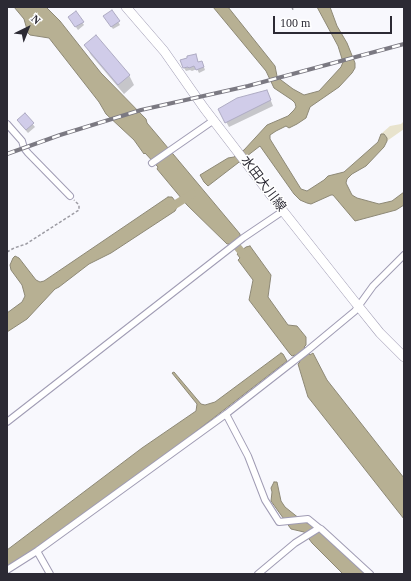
<!DOCTYPE html>
<html>
<head>
<meta charset="utf-8">
<style>
	body { margin:0 }
	#map { position:relative; width:411px; height:581px; overflow:hidden; background:#f8f8fd; font-family:"Times New Roman",serif }
	canvas { display:block }
	.frame { position:absolute; inset:0; border:8px solid #2c2a34; pointer-events:none }
	.north { position:absolute; left:8px; top:8px; width:40px; height:40px; -webkit-text-stroke:3px #fff; paint-order:stroke; rotate:43deg; font-size:11px; font-weight:700; line-height:16px; text-align:center; color:#2c2a34 }
	.north::after { content:''; display:block; margin:auto; width:14px; height:18px; background:#2c2a34; clip-path:polygon(50% 0,100% 100%,50% 72%,0 100%) }
	.scale { position:absolute; left:273px; top:16px; width:119px; height:18px; box-sizing:border-box; border:2px solid #2c2a34; border-top:0; padding-left:5px; font-size:12px; line-height:14px; white-space:nowrap; color:#2c2a34; -webkit-text-stroke:3px #fff; paint-order:stroke }
</style>
</head>
<body>
<div id="map">
<canvas width="411" height="581"></canvas>
<div class="frame"></div>
<div class="north">N</div>
<div class="scale">100 m</div>
</div>
<script>
const ctx = document.querySelector('canvas').getContext('2d');
ctx.lineJoin = 'round';
function fillPath(path, color) {
  ctx.fillStyle = color;
  ctx.fill(path, 'evenodd');
}
function shape(rows) {
  const path = new Path2D();
  for (const r of rows) {
    path.moveTo(r[0], r[1]);
    for (let i = 2; i < r.length; i += 2) path.lineTo(r[i], r[i + 1]);
  }
  return path;
}
function stroke(path, color, width, dash) {
  ctx.strokeStyle = color;
  ctx.lineWidth = width;
  ctx.lineCap = dash ? 'butt' : 'round';
  ctx.setLineDash(dash || []);
  ctx.stroke(path);
}
function label(font, color, halo, rows, align = 'center') {
  ctx.font = font + ' "Times New Roman","Noto Sans JP",serif';
  ctx.lineWidth = 3;
  ctx.setLineDash([]);
  ctx.textBaseline = 'middle';
  ctx.strokeStyle = halo;
  ctx.fillStyle = color;
  for (const [text, x, y, turn = 0] of rows) {
    ctx.save();
    ctx.translate(x, y);
    ctx.rotate((+turn || 0) * Math.PI / 180);
    ctx.textAlign = isNaN(turn) ? turn : align;
    if (halo) ctx.strokeText(text, 0, 0);
    ctx.fillText(text, 0, 0);
    ctx.restore();
  }
}
fillPath(shape([
	[404,121,404,129,387,141,387,138,383,134,381,134,390,126,401,124]
]), '#e8e3cd');
const water = shape([
	[14,7,46,7,60,21,101,73,146,119,147,123,158,136,240,234,240,238,231,245,229,244,227,244,187,205,157,169,158,167,145,153,144,154,134,140,106,114,99,102,49,38,30,35,28,33,24,19,14,7],
	[213,7,228,7,275,66,277,76,281,80,293,89,304,95,319,91,341,67,343,62,338,46,317,7,330,7,337,26,347,43,355,63,355,68,352,73,339,87,310,107,306,118,297,124,289,128,286,126,276,131,270,135,270,139,301,189,307,191,324,180,328,176,344,172,378,142,381,134,384,134,387,138,387,141,384,147,366,166,352,174,347,179,346,183,352,195,357,198,379,204,392,201,404,192,404,205,396,210,355,221,333,195,331,195,311,204,307,203,300,200,294,194,260,146,208,186,204,182,200,175,228,158,234,157,244,150,267,125,288,116,294,110,296,107,295,103,292,100,274,88,266,71,213,7],
	[168,197,172,197,175,201,177,207,175,211,111,253,89,264,59,287,55,289,27,319,7,332,7,313,22,302,25,296,22,285,11,270,10,265,13,258,15,256,19,258,36,280,40,282,44,281,168,197],
	[250,246,271,275,268,297,288,325,297,326,306,337,306,345,304,347,310,355,313,353,327,380,404,478,404,519,308,397,298,364,300,362,295,355,292,356,290,354,249,300,253,280,238,260,240,258,237,254,246,247,250,246],
	[281,353,283,354,287,361,185,440,7,570,7,550,142,448,196,411,197,404,172,373,174,372,201,404,205,405,215,402,281,353],
	[274,482,277,482,281,501,285,507,300,519,314,527,365,574,343,574,312,543,304,532,291,529,271,501,272,492,271,488,274,482]
]);
fillPath(water, '#b7b093');
stroke(water, '#8d8876', 1);
fillPath(shape([
	[112,11,120,25,113,29,106,19],
	[76,13,84,25,78,30,71,20],
	[85,45,129,75,134,85,124,94,91,55],
	[197,58,198,63,202,62,205,70,199,73,197,69,192,71,190,70,186,71,184,68],
	[269,96,273,106,229,127,219,109],
	[25,115,35,127,28,133,20,124]
]), '#0003');
stroke(shape([
	[168,209,192,194],
	[231,239,248,260]
]), '#b7b093', 8);
const building = shape([
	[112,10,120,21,111,27,103,16,112,10],
	[76,11,84,22,75,27,68,17,76,11],
	[96,35,130,75,118,85,84,45,96,35],
	[196,54,198,62,202,61,204,67,196,70,194,66,189,68,188,67,183,68,180,60,187,58,187,56,196,54],
	[267,90,271,100,225,123,218,109,237,98,267,90],
	[25,113,34,123,26,130,17,120,25,113]
]);
fillPath(building, '#d0cce9');
stroke(building, '#aeabc3', 1);
const street = shape([
	[7,124,22,141,24,148,28,153,70,196],
	[152,163,214,120],
	[226,414,248,456,265,500,279,522,308,519,319,528,321,529,370,574],
	[7,422,243,238,283,211],
	[37,551,50,574],
	[7,570,37,551,226,414,308,350,355,311,373,286,404,255],
	[258,574,295,543,319,528]
]);
const secondary = shape([
	[126,7,164,51,204,108,283,211,355,302,380,333,404,357]
]);
stroke(street, '#a09cb4', 8);
stroke(secondary, '#a09cb4', 10);
stroke(shape([
	[292,7,293,10],
	[7,252,14,248,26,244,79,210,79,205,74,200]
]), '#9c9ba3', 1.5, [3, 2]);
stroke(street, '#fff', 6);
stroke(secondary, '#fff', 9);
const rail = shape([
	[7,154,60,135,141,110,248,86,404,44]
]);
stroke(rail, '#7b7982', 4);
stroke(rail, '#fff', 2.5, [8]);
label('13px', '#2c2a34', '#fff', [
	["水田大川線",263,184,53]
]);
</script>
</body>
</html>
